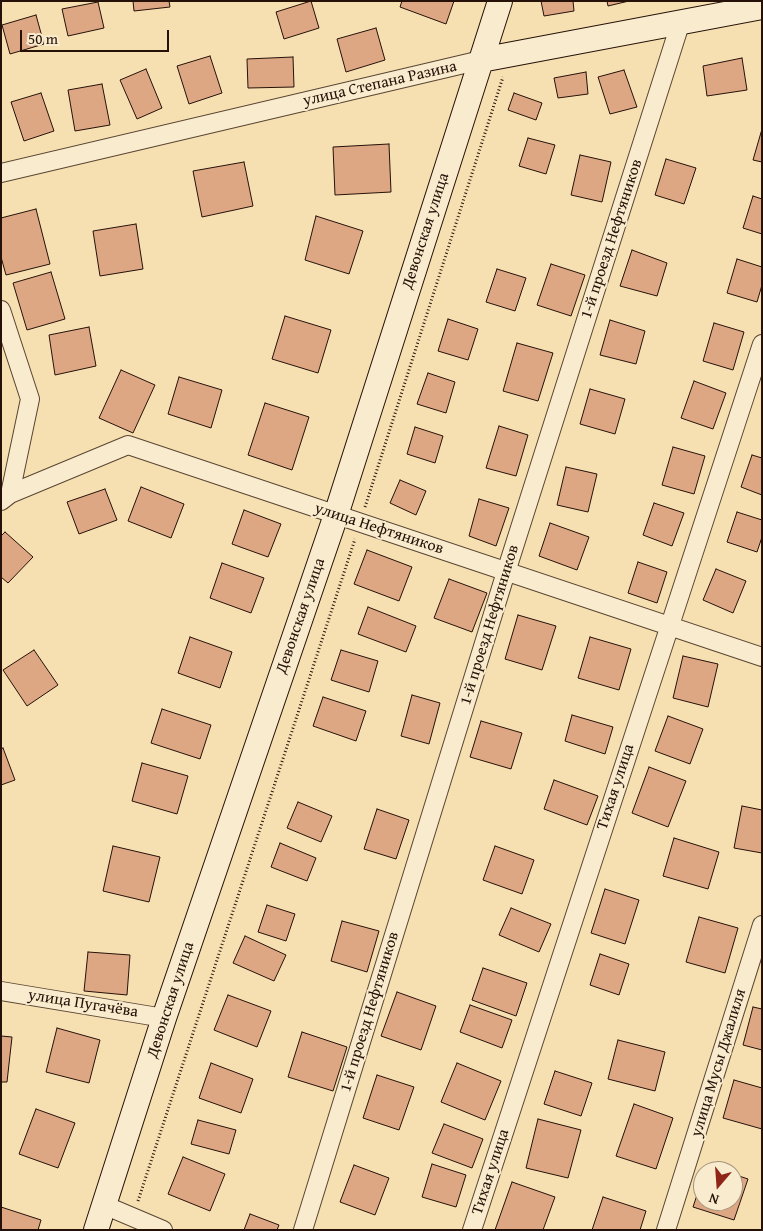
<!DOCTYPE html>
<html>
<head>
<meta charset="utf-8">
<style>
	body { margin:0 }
	#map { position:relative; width:763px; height:1231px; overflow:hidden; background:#f6e0b2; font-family:"Gentium Book Plus",serif }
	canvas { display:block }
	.frame { position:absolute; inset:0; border:2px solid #251108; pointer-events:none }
	.north { position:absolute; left:693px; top:1161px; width:50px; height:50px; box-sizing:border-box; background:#f9ebcd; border:1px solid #a4947e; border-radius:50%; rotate:198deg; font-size:14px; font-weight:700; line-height:20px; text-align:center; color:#251108 }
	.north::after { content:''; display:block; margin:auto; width:18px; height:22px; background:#8f2418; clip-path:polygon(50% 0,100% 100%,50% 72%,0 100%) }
	.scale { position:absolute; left:20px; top:30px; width:149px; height:22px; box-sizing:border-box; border:2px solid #251108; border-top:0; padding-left:6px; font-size:15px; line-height:18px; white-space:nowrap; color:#251108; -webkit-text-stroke:4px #f9ebcd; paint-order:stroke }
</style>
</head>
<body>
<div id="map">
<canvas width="763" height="1231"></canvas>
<div class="frame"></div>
<div class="north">N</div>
<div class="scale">50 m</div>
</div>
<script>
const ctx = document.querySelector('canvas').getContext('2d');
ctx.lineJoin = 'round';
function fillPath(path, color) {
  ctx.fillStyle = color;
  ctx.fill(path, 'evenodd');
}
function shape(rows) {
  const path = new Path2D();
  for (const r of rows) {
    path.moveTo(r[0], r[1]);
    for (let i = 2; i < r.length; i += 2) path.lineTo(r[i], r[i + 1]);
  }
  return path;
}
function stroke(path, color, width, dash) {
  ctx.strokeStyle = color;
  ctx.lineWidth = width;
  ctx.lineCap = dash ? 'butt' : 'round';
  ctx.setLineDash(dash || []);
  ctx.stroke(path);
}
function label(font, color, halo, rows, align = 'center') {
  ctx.font = font + ' "Gentium Book Plus",serif';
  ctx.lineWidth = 4;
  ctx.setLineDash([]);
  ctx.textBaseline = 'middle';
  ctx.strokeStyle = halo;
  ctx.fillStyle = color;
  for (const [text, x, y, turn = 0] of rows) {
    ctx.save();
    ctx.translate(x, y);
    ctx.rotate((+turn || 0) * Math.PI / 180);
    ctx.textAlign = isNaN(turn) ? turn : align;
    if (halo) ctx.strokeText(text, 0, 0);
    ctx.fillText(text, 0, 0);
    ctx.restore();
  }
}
const building = shape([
	[133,1,169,1,170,7,134,11,133,1],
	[311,1,319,28,284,39,276,12,311,1],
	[402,1,454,1,446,24,400,7,402,1],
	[541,1,573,1,574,11,544,16,541,1],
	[607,1,629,1,608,6,607,1],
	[98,2,104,28,68,36,62,9,98,2],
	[36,15,44,44,10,54,2,25,36,15],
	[376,28,385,60,346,72,337,39,376,28],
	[210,56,222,93,189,104,177,66,210,56],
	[293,57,294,87,248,88,247,59,293,57],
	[742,58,747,90,707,96,703,66,742,58],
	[146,69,162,108,137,119,120,80,146,69],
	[624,70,637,107,610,114,598,77,624,70],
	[586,72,588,94,558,98,554,78,586,72],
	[102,84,110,125,75,131,68,90,102,84],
	[41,93,54,131,24,141,11,102,41,93],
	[514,93,542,103,536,120,508,110,514,93],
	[762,129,762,162,753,160,762,129],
	[528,138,555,145,546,174,519,166,528,138],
	[389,144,391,192,335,195,333,147,389,144],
	[580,155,611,162,602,202,571,195,580,155],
	[666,159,696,168,684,204,655,195,666,159],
	[244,162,253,206,202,217,193,171,244,162],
	[753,196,762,199,762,234,743,228,753,196],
	[36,209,50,264,6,275,1,257,1,218,36,209],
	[316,216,363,231,349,274,305,260,316,216],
	[136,224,143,269,100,276,93,231,136,224],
	[632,250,667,263,657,296,620,286,632,250],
	[737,259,762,267,762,285,757,302,727,293,737,259],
	[551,264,585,275,571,316,537,305,551,264],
	[497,269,526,278,515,311,486,302,497,269],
	[51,272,65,319,27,330,13,283,51,272],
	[285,316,331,330,318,373,272,359,285,316],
	[448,319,478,329,468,360,438,351,448,319],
	[610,320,645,331,636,364,600,355,610,320],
	[714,323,744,332,733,370,703,361,714,323],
	[89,327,96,366,55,375,49,335,89,327],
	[517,343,553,353,538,401,503,391,517,343],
	[121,370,155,385,133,433,99,418,121,370],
	[428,373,455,382,446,413,417,404,428,373],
	[179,377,222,390,211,428,168,414,179,377],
	[694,381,726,393,713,429,681,418,694,381],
	[590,389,625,399,615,434,580,424,590,389],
	[265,403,309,417,292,470,248,455,265,403],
	[499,426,528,435,516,476,486,468,499,426],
	[415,427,443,436,435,463,407,454,415,427],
	[673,447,705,456,694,494,662,485,673,447],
	[752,455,762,458,762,495,741,487,752,455],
	[566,467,597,474,588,512,557,505,566,467],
	[400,480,426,491,416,515,390,503,400,480],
	[141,487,184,504,171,538,128,521,141,487],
	[105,489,117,520,79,534,67,502,105,489],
	[479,499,509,508,496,546,469,536,479,499],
	[654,503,684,513,672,546,643,535,654,503],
	[244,510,281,524,268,557,232,544,244,510],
	[737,512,762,520,762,537,757,552,727,542,737,512],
	[550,523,589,537,577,570,539,556,550,523],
	[5,532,33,557,8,583,1,577,1,536,5,532],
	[367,550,412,567,399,601,354,584,367,550],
	[638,562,667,572,657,603,628,593,638,562],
	[222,563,264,578,251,613,210,598,222,563],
	[716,569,746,581,733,613,703,600,716,569],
	[449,579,487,593,472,632,434,618,449,579],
	[368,607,416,626,406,652,358,634,368,607],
	[518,615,556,626,542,670,505,659,518,615],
	[190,637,232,652,220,688,178,673,190,637],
	[590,637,631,649,619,690,578,678,590,637],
	[34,650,58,685,27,706,3,670,34,650],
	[341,650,378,661,369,692,331,680,341,650],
	[683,656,718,664,708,707,673,698,683,656],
	[412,695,440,703,429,744,401,736,412,695],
	[323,697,366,711,356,741,313,726,323,697],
	[162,709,211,725,200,759,151,743,162,709],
	[572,715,613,727,605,754,565,741,572,715],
	[668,716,703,729,690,764,655,751,668,716],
	[481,721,522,733,511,769,470,757,481,721],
	[3,748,15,780,1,785,1,749,3,748],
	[142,763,188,776,177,814,132,801,142,763],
	[649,767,686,781,668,827,632,813,649,767],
	[554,780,598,796,587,825,544,809,554,780],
	[298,802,332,816,321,842,287,828,298,802],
	[742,806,762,810,762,853,734,848,742,806],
	[377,809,409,820,396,859,364,849,377,809],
	[674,838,719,852,708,889,663,876,674,838],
	[280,843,316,858,307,881,271,867,280,843],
	[113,846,160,857,149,902,103,891,113,846],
	[495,846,534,860,522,894,483,880,495,846],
	[605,889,639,900,625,944,591,933,605,889],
	[267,905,295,914,286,941,258,932,267,905],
	[511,908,551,924,539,952,499,935,511,908],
	[699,917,738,928,725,973,686,962,699,917],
	[342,921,379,931,367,972,331,961,342,921],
	[245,936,286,955,274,981,233,963,245,936],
	[88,952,130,955,127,995,84,991,88,952],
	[600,954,629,964,619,995,590,985,600,954],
	[483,968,527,983,516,1016,472,1000,483,968],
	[397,992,436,1006,421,1050,381,1036,397,992],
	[228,995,271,1011,257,1047,214,1030,228,995],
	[470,1005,512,1020,502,1048,460,1032,470,1005],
	[753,1007,762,1009,762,1050,743,1045,753,1007],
	[57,1028,100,1040,89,1083,46,1072,57,1028],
	[302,1032,347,1047,333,1091,288,1077,302,1032],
	[1,1036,12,1037,7,1082,1,1082,1,1036],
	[618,1040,665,1052,655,1091,608,1079,618,1040],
	[211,1063,253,1079,241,1113,199,1098,211,1063],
	[457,1063,501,1081,485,1120,441,1102,457,1063],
	[555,1071,592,1083,581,1116,544,1104,555,1071],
	[377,1075,414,1087,399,1130,363,1118,377,1075],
	[734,1080,762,1088,762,1129,723,1118,734,1080],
	[634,1104,673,1118,656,1169,616,1156,634,1104],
	[36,1109,75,1123,58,1168,19,1154,36,1109],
	[538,1119,581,1130,568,1178,526,1168,538,1119],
	[198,1120,236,1130,229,1154,191,1144,198,1120],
	[444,1124,483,1139,472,1168,432,1153,444,1124],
	[183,1157,225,1174,210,1211,168,1194,183,1157],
	[432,1164,466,1175,456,1207,422,1197,432,1164],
	[354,1165,389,1178,375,1215,340,1202,354,1165],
	[707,1165,724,1171,705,1171,707,1165],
	[733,1174,748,1179,734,1220,693,1207,703,1177,703,1201,733,1201,733,1174],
	[512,1182,555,1197,543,1230,495,1230,512,1182],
	[603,1197,646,1211,640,1230,592,1230,603,1197],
	[1,1207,41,1220,38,1230,1,1230,1,1207],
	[250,1214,279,1225,277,1230,244,1230,250,1214]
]);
fillPath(building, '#dda784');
stroke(building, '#251108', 1);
const minor = shape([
	[1,173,481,60],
	[1,310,30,399,10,494],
	[1,501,10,494,128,445,762,657],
	[1,991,164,1018],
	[104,1205,163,1230],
	[303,1230,506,572,681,21],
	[472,1230,762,344],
	[666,1230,762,925]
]);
const secondary = shape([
	[481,60,762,7],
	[96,1230,164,1018,336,515,500,1]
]);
stroke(minor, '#594532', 20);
stroke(secondary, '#251108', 26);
stroke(shape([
	[365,507,503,77],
	[138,1201,355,539]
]), '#251108', 3, [1, 2.5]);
stroke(minor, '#f9ebcd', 18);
stroke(secondary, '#f9ebcd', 24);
label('16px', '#251108', '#f9ebcd', [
	["улица Степана Разина",380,84,-13],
	["Девонская улица",426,231,-72],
	["1-й проезд Нефтяников",612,239,-72],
	["улица Нефтяников",379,529,18],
	["Девонская улица",301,616,-71],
	["1-й проезд Нефтяников",490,625,-73],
	["Тихая улица",616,787,-72],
	["Девонская улица",171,1000,-72],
	["улица Пугачёва",83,1004,9],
	["1-й проезд Нефтяников",370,1012,-73],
	["улица Мусы Джалиля",719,1063,-73],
	["Тихая улица",491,1172,-72]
]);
</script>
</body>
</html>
